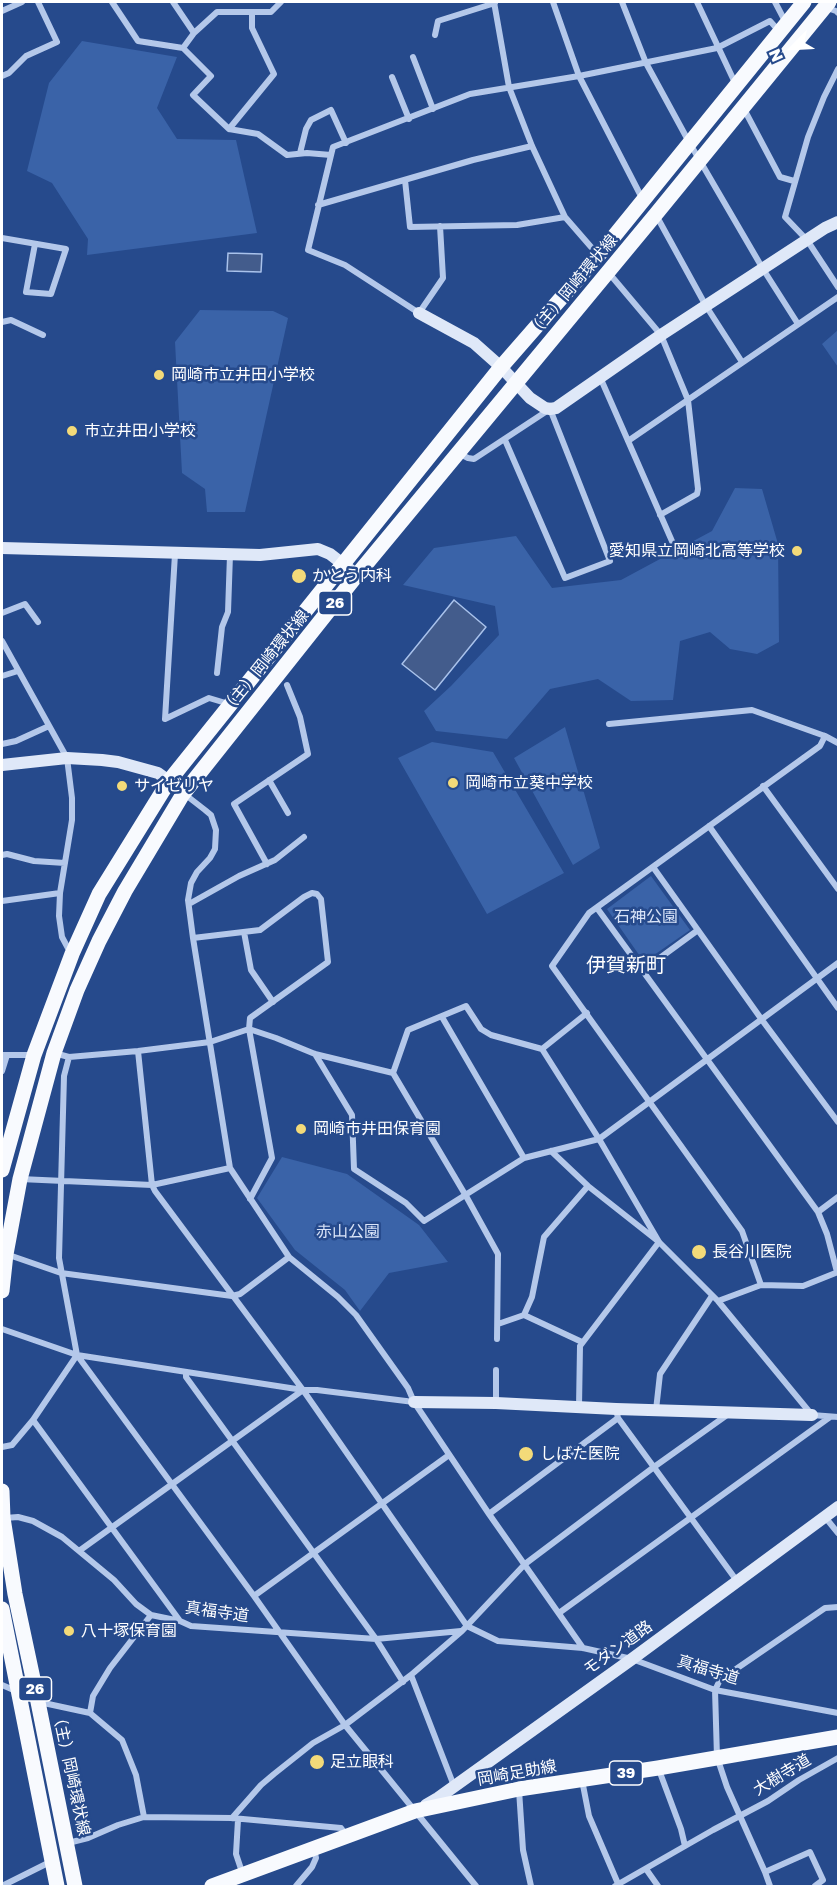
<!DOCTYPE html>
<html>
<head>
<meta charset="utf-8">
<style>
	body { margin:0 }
	#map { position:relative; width:840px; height:1888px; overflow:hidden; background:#264a8c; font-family:"Golos Text",sans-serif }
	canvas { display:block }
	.frame { position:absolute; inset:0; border:3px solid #fff; pointer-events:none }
	.north { position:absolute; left:762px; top:18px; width:60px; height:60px; -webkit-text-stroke:4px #264a8c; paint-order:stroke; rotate:246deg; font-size:16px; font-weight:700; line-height:24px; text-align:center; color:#fff }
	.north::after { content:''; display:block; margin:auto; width:21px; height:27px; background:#fff; clip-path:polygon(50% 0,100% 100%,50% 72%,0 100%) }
</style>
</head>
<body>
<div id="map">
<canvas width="840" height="1888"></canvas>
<div class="frame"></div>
<div class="north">N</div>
</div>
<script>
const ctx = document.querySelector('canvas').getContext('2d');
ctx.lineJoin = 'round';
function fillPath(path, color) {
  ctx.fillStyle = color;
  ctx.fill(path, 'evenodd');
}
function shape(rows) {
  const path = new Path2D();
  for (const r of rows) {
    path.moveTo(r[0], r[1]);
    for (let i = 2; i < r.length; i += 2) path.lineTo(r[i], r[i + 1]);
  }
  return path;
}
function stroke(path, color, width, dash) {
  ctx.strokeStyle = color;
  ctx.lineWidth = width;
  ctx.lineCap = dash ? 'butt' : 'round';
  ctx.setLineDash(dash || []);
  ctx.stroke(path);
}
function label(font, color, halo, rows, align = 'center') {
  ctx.font = font + ' "Golos Text","Noto Sans JP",sans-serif';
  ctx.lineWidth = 5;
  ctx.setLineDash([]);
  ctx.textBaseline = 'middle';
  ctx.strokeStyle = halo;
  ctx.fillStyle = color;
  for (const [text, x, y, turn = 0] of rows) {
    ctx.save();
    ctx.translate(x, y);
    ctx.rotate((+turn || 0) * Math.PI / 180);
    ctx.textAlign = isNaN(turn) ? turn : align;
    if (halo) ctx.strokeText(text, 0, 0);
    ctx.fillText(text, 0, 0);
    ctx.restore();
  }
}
fillPath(shape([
	[82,41,177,57,157,108,177,139,236,140,257,233,87,255,88,239,52,183,27,171,49,83],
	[200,310,273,311,288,318,245,512,207,512,205,489,182,473,175,342],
	[838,330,838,367,822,344],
	[735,488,762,489,778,544,779,642,757,654,730,649,710,632,680,641,673,700,631,701,598,679,550,689,507,739,436,731,424,711,451,686,499,635,495,606,403,585,434,548,516,536,552,588,621,580,712,531],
	[565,727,600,848,573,865,514,758],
	[432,742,493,752,564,873,487,914,398,758],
	[651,876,690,930,644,962,607,909],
	[282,1157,347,1174,419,1225,448,1262,389,1273,360,1311,345,1290,295,1250,257,1198]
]), '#3a63a8');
const water = shape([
	[228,253,262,254,261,272,227,271,228,253],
	[454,600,486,627,435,690,402,664,454,600]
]);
fillPath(water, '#435c8c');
stroke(water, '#a9c2eb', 1.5);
stroke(shape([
	[112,2,138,41,183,48,194,33,217,12,271,12,281,2],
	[173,2,194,33],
	[494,2,509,87,532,146,565,217,598,255],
	[553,2,579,76,643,200],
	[622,2,646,63,689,142,763,269,798,324],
	[697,2,736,85],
	[775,2,786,23],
	[824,7,836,11,838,13],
	[2,11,22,2],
	[435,35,438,21,495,3],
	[183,48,211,76,193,95,229,129,274,74,252,28,252,12],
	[413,57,433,109],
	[838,69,824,97,808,137,785,217,807,240,838,287],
	[2,76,9,73,26,56,57,42,38,2],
	[392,77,409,119],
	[744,109,780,177,794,181],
	[229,129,258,134,287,155,307,153,331,155],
	[300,153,306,129,311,120,331,110,346,143],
	[405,180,410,227,517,225,565,217],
	[318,205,473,160,532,146],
	[656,215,706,306,742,362],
	[440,226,443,278,419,313,345,265,308,250,333,147,470,94,579,76,717,48,770,21,778,30],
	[2,238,66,249,51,294,26,292,35,244],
	[608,272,661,335,688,400,698,489,697,494,660,515],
	[2,322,11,320,43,335],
	[600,377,675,548],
	[628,441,838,297],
	[458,453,468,458,474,459,550,409,610,561,565,578,505,440],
	[175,554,165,719,209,698,229,704],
	[2,613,25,604,38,622],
	[2,641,67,758,72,798,72,820,60,893,59,916,62,937,70,952],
	[217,673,222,627,228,612,230,555],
	[2,676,18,671],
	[609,724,752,710,825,736,838,743],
	[2,744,16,741,49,726],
	[269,780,288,813],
	[169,782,205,810,211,815,216,830,215,849,210,858,197,872,191,883,188,900,193,938,230,1168,289,1257,338,1297,356,1315,408,1388,414,1402,489,1514,583,1648],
	[763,786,838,889],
	[709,826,838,1008],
	[2,855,7,854,34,861,65,863],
	[267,864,234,804,308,754,300,717,287,685],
	[653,867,762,1020,838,1122],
	[2,901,60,893],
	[189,904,239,876,275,860,304,837],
	[597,908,818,1212,827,1234,837,1272],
	[244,932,251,970,273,1002],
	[193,938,260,930,304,897,312,893,317,894,321,899,328,962,250,1018,249,1029,272,1158,250,1199],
	[642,971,698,930],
	[442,1017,524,1158],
	[542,1049,587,1013],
	[138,1051,152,1185,155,1191,303,1390,467,1626,498,1641,583,1648,632,1659,715,1690,838,1713],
	[54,1053,69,1057,138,1051,210,1042,249,1029,276,1038,315,1054,393,1073,466,1196,498,1254,497,1339],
	[315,1054,352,1115,354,1169,406,1203,424,1221,524,1158,599,1139,838,963],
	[2,1055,33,1055],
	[69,1057,64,1076,59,1258,77,1355,254,1596,345,1725,476,1886],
	[2,1071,7,1055],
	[393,1073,408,1030,466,1006,481,1029,491,1035,542,1049,599,1139,659,1242],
	[551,1151,588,1186,659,1242,718,1301,812,1415,838,1417],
	[20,1179,152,1185,230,1168],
	[818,1212,838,1197],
	[6,1254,61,1273,232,1296,240,1294,289,1257],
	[761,1285,742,1231,552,966,589,913,820,746,825,736],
	[718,1301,761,1285,803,1286,838,1272],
	[524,1315,532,1297,544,1237,588,1186],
	[498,1324,524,1315,582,1342],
	[2,1329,77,1355,303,1390,317,1390,414,1402],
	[186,1372,186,1377,376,1639,403,1682],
	[496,1403,496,1370],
	[579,1407,580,1346,659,1242],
	[616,1409,618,1418,737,1581],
	[656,1410,660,1374,712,1296],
	[33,1420,180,1621],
	[2,1447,12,1445,33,1420,77,1355],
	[489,1514,618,1418],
	[825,1517,838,1533],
	[5,1518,18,1517,33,1521,62,1537,114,1580,136,1604,151,1615,180,1621,191,1626,376,1639,461,1631],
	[79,1551,303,1390],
	[254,1596,449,1455],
	[559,1613,830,1417],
	[411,1675,454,1786],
	[2,1685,16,1691],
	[39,1702,90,1713,122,1740,136,1775,144,1817],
	[90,1713,93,1696,110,1668,151,1615],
	[659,1770,681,1829,685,1846],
	[582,1780,589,1816,619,1886],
	[519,1790,523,1850,531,1886],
	[232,1818,261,1785,274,1774,313,1743,345,1725,411,1675,462,1631,525,1564,654,1467,727,1415],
	[238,1820,236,1854,243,1875],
	[68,1843,88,1838,118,1825,144,1817,232,1818,341,1828,347,1836],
	[646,1869,658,1886],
	[765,1872,810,1852,823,1880,815,1886],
	[2,1886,52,1861],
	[296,1886,312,1867,316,1858,314,1849],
	[615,1886,713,1830,768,1801,799,1780,838,1758],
	[770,1886,765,1872,727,1787,717,1757,715,1690,720,1680,825,1608,838,1607]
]), '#b4c8ea', 6);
stroke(shape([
	[419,313,474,343,501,367,530,398,545,408,550,409,556,408,661,335,825,228,838,222],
	[2,548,260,555,318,549,330,554,357,575],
	[2,765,67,758,102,760,118,762,158,773,169,781],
	[414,1402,496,1403,616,1409,812,1415],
	[426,1805,438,1798,632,1659,838,1507]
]), '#dfe8f8', 12);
stroke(shape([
	[2,1170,34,1055,72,954,99,894,169,781,501,367,598,256,804,2],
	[2,1291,6,1254,20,1179,54,1053,77,990,99,941,125,891,183,794,357,575,656,214,829,2],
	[2,1491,3,1518,15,1594,38,1702,75,1886],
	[2,1609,57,1886],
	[212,1886,415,1811,519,1789,658,1768,838,1737]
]), '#f8fafe', 15);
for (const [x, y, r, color] of [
	[159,375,6,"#f3da79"],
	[72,431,6,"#f3da79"],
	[797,551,6,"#f3da79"],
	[299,576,8,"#f3da79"],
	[453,783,6,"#f3da79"],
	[122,786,6,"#f3da79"],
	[301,1129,6,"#f3da79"],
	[699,1252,8,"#f3da79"],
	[526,1454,8,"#f3da79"],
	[69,1631,6,"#f3da79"],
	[317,1762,8,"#f3da79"]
]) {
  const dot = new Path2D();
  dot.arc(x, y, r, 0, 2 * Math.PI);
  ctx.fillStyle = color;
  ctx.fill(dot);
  stroke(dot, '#264a8c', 2);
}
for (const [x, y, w] of [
	[335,603,33],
	[35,1689,33],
	[626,1773,33]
]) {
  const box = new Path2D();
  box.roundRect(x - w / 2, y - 12, w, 24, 4.5);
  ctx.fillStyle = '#264a8c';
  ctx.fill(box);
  stroke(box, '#fff', 1.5);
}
label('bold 15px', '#fff', null, [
	["26",335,603],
	["26",35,1689],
	["39",626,1773]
]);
label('16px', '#fff', '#264a8c', [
	["（主）岡崎環状線",573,286,-50],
	["（主）岡崎環状線",265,662,-51],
	["真福寺道",217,1612,8],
	["モダン道路",618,1648,-36],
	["真福寺道",708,1670,17],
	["（主）岡崎環状線",71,1773,78],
	["岡崎足助線",517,1773,-10],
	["大樹寺道",782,1775,-31]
]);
label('16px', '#fff', '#264a8c', [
	["岡崎市立井田小学校",171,375],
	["市立井田小学校",84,431],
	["愛知県立岡崎北高等学校",785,551,"right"],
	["かとう内科",312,576],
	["岡崎市立葵中学校",465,783],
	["サイゼリヤ",134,786],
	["岡崎市井田保育園",313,1129],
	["長谷川医院",712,1252],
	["しばた医院",540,1454],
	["八十塚保育園",81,1631],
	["足立眼科",330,1762]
], 'left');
label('16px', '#d9e4f8', '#264a8c', [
	["石神公園",646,917],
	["赤山公園",348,1232]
]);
label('20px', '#fff', '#264a8c', [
	["伊賀新町",626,966]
]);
</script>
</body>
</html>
